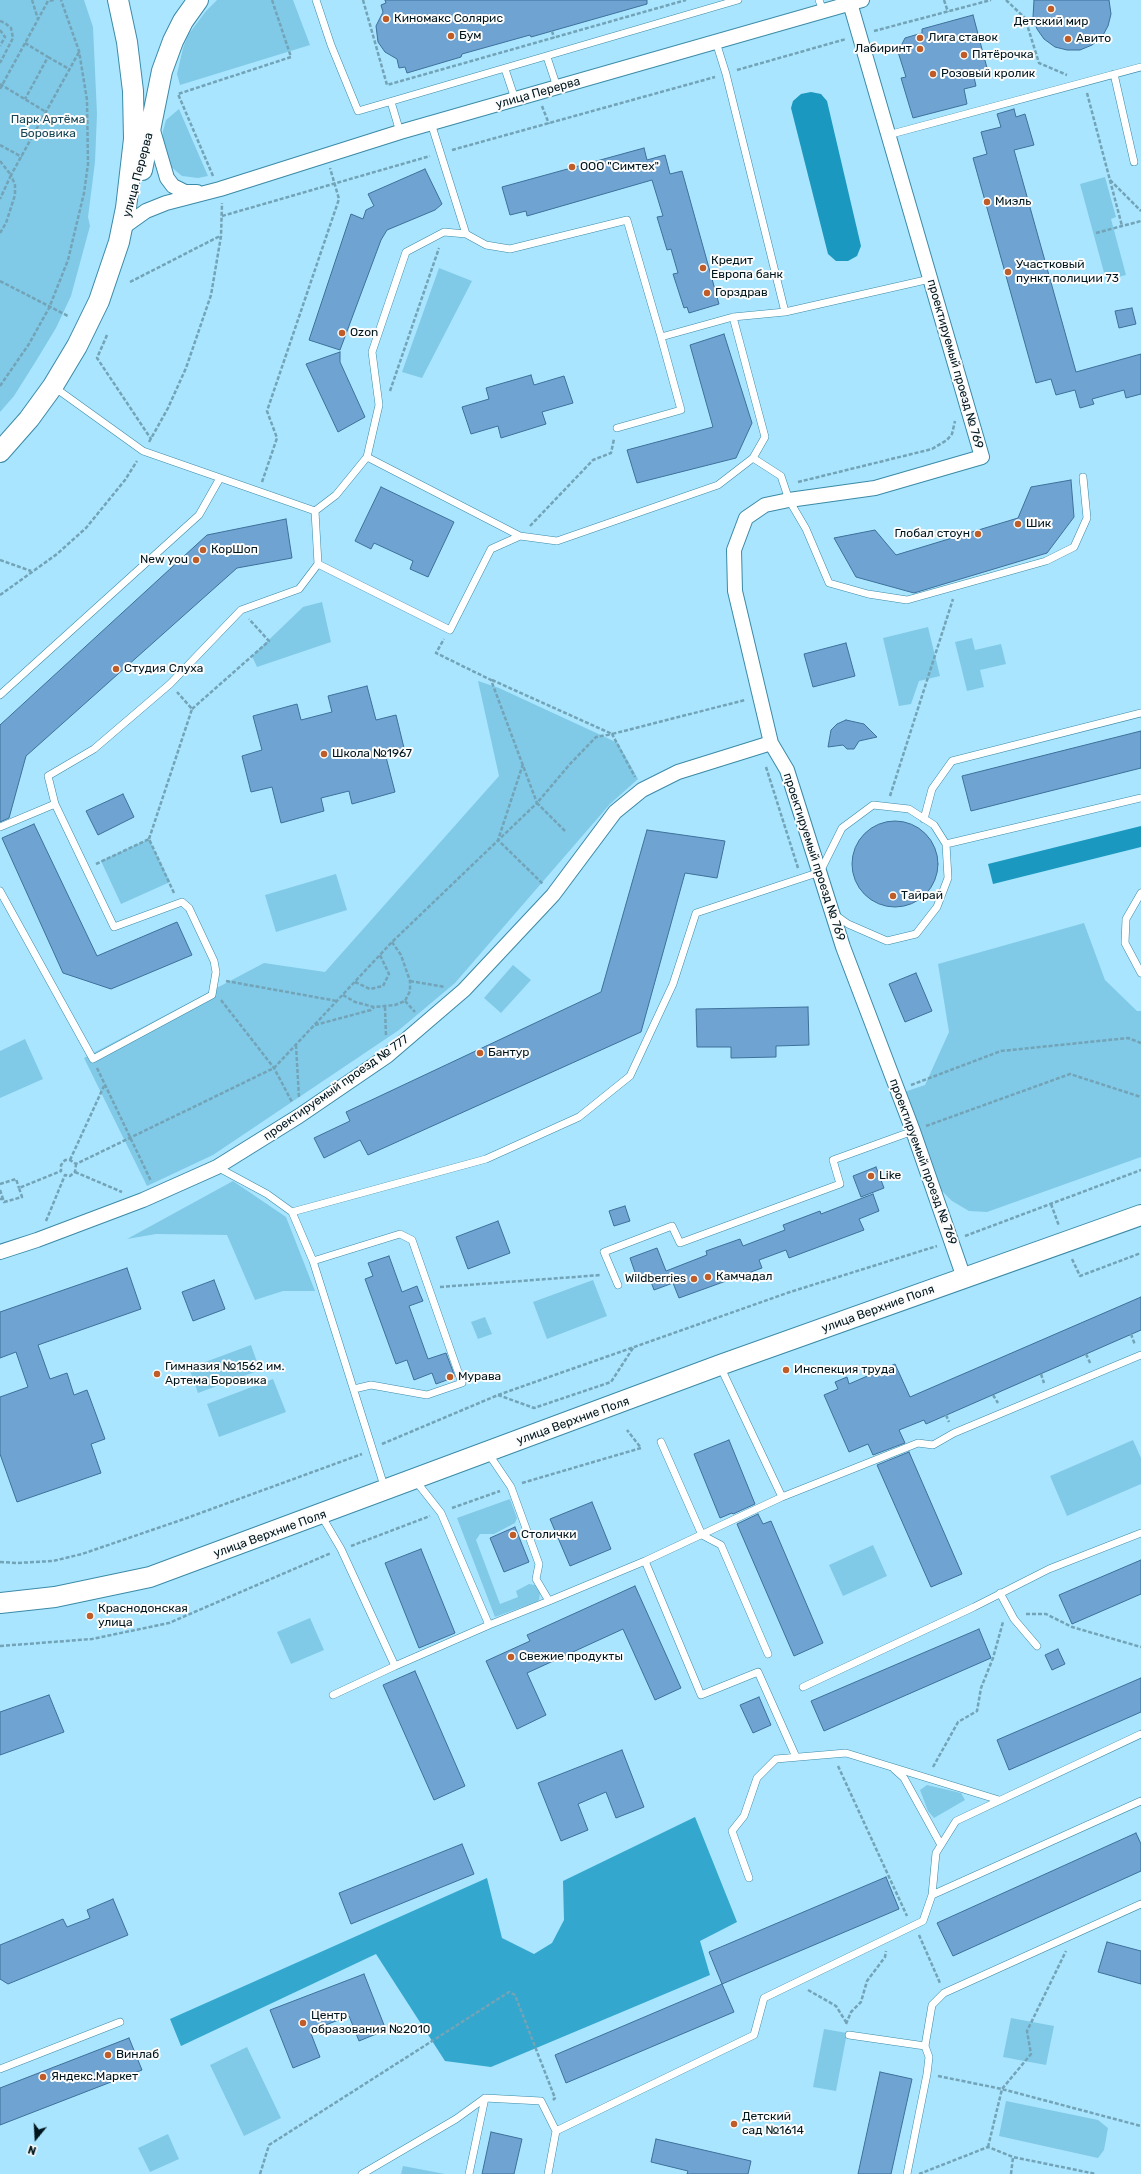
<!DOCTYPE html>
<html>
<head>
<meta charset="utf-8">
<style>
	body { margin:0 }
	#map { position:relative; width:1141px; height:2174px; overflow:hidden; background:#a9e5fe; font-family:Rubik,sans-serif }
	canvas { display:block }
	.north { position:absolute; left:16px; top:2118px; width:40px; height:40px; -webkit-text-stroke:3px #fbfcfb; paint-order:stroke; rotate:198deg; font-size:11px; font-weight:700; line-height:16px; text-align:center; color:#00161e }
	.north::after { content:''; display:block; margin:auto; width:14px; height:18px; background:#00161e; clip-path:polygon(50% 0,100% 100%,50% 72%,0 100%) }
</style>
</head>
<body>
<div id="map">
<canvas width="1141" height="2174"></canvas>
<div class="north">N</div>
</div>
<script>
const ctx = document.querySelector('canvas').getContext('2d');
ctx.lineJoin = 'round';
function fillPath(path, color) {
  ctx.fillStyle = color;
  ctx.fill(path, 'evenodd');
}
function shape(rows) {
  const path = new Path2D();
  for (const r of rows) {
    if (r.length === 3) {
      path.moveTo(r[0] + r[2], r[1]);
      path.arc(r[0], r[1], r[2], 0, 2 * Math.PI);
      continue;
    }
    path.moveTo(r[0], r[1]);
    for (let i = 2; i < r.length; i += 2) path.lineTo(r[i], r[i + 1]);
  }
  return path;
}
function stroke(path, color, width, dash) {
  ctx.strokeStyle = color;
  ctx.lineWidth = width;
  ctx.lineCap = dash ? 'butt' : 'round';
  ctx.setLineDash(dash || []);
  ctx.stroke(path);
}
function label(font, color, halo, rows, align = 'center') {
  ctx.font = font + ' Rubik,sans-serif';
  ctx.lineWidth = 4;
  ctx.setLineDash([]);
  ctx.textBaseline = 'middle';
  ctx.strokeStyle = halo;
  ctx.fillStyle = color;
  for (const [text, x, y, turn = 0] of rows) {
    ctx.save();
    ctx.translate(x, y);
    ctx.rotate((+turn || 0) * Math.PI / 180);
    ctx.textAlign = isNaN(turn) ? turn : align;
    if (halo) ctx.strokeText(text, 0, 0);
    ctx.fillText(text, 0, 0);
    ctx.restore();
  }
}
fillPath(shape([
	[0,0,84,0,93,27,97,114,95,162,88,217,90,226,71,296,56,328,36,361,14,396,0,412],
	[217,0,293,0,310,45,180,85,177,74,183,48,188,35,206,11],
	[179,109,208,176,198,178,182,176,170,166,162,140,163,131,166,120],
	[1105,177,1116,217,1111,219,1126,275,1106,280,1080,184],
	[439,268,472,281,422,378,402,372],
	[322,602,331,642,257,667,252,656,303,607],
	[928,627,940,676,919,681,911,704,899,706,883,638],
	[972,638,975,650,1001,644,1006,664,980,670,984,687,967,691,955,642],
	[478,681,499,688,618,743,638,779,610,804,455,983,399,1030,213,1155,147,1186,84,1058,264,963,325,972,499,776],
	[149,839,170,882,121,904,101,861],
	[336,874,347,910,276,932,265,895],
	[1084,923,1105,980,1137,1011,1141,1011,1141,1157,987,1212,969,1211,952,1201,937,1186,904,1092,925,1085,949,1032,938,964],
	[513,965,531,980,501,1013,484,998],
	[25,1039,43,1079,0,1098,0,1051],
	[233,1181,286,1217,315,1291,283,1291,255,1300,227,1235,156,1234,127,1239],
	[593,1280,607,1316,547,1339,533,1302],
	[485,1317,492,1334,478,1339,471,1322],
	[251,1345,260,1370,198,1393,189,1368],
	[273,1379,286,1412,219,1437,207,1404],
	[1133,1440,1141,1458,1141,1484,1067,1516,1050,1476],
	[510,1499,517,1518,515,1523,494,1534,480,1534,476,1540,500,1604,518,1597,516,1591,529,1584,535,1585,540,1593,539,1600,536,1602,495,1617,457,1518],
	[873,1545,887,1576,843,1596,829,1565],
	[310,1618,324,1650,291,1664,277,1632],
	[927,1785,961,1793,965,1800,934,1818,928,1811,920,1790],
	[1011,2018,1054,2026,1046,2065,1003,2057],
	[824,2029,847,2033,836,2091,813,2087],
	[247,2047,281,2118,244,2136,210,2065],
	[1006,2101,1098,2120,1108,2128,1104,2150,1098,2158,999,2136],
	[168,2134,179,2159,150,2172,138,2148],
	[403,2166,445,2174,401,2174]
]), '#80cae8');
fillPath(shape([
	[695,1817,737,1922,700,1941,710,1975,491,2067,445,2061,376,1954,181,2046,170,2019,487,1878,502,1938,534,1954,552,1943,564,1920,563,1881]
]), '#33a7ce');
fillPath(shape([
	[811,92,821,94,827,101,861,246,857,256,848,261,836,261,828,254,791,108,793,101,801,94],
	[1141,826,1141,847,993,884,988,864]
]), '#1b98bf');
const building = shape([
	[385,0,647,0,647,4,531,37,530,35,462,54,461,57,407,73,405,67,399,68,397,59,385,52,378,42,376,26,383,12,381,5,386,3,385,0],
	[1034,0,1109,0,1111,14,1108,26,1102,37,1092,45,1080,50,1067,50,1055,47,1044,39,1037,29,1033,17,1034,0],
	[973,15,987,68,973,73,976,86,964,89,967,104,913,118,901,78,906,77,898,52,905,38,922,33,922,29,973,15],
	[1014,109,1016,117,1025,114,1034,145,1014,150,1076,372,1141,354,1141,394,1126,398,1124,390,1092,399,1094,404,1080,408,1075,390,1056,395,1051,379,1036,383,973,158,987,154,981,132,1001,127,997,114,1014,109],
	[644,148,647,160,665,155,670,174,682,171,719,304,689,313,687,307,684,308,673,274,678,273,671,249,667,250,657,217,663,216,652,180,527,216,526,211,510,215,502,187,644,148],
	[425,169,442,204,435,210,387,230,381,240,340,350,309,340,351,214,363,219,366,210,374,206,368,194,425,169],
	[1132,308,1136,324,1119,328,1115,311,1132,308],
	[724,334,752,423,736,458,637,483,627,450,713,427,690,345,724,334],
	[340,352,340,362,365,417,338,432,306,364,340,352],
	[531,375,534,385,564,376,573,403,542,412,546,424,501,438,498,426,471,434,462,407,489,399,486,388,531,375],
	[1071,480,1074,517,1047,553,914,593,856,577,834,538,875,530,896,555,1018,518,1031,487,1071,480],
	[381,487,454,522,428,577,410,569,413,561,374,543,371,549,355,541,381,487],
	[286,519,292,558,237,568,26,756,9,818,0,822,0,725,207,535,286,519],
	[846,643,855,676,813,687,804,654,846,643],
	[367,686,376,720,396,715,405,752,386,757,395,792,352,804,349,791,321,798,324,811,281,823,272,787,251,792,242,756,262,750,253,716,297,704,301,720,332,712,328,696,367,686],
	[846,720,864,724,877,737,859,741,854,749,847,749,843,745,828,747,831,730,837,724,846,720],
	[1141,731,1141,768,971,811,962,776,1141,731],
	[123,794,134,817,98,835,86,811,123,794],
	[895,864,43],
	[34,824,97,956,177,922,192,955,111,989,63,973,2,838,34,824],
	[647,830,725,841,717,878,685,873,641,1032,368,1155,360,1140,324,1158,314,1138,350,1121,346,1112,601,992,647,830],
	[916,973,932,1011,905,1022,889,984,916,973],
	[808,1007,809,1045,776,1046,776,1057,731,1058,731,1047,697,1047,696,1009,808,1007],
	[876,1167,884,1188,861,1197,853,1176,876,1167],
	[873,1194,879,1211,859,1219,864,1230,789,1258,786,1250,759,1260,762,1268,679,1298,673,1283,654,1290,648,1274,637,1278,630,1258,657,1248,666,1271,707,1255,706,1251,740,1239,743,1246,785,1230,783,1225,820,1211,821,1214,873,1194],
	[625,1206,630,1221,614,1226,609,1211,625,1206],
	[498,1221,510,1253,468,1269,456,1237,498,1221],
	[389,1256,402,1292,417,1286,420,1294,423,1301,409,1306,428,1359,446,1353,455,1377,436,1384,432,1373,414,1380,407,1360,396,1364,365,1279,373,1276,368,1263,389,1256],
	[127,1268,141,1309,38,1345,50,1379,67,1373,74,1395,87,1390,105,1439,91,1444,101,1473,17,1502,0,1454,0,1397,28,1387,16,1352,0,1358,0,1312,127,1268],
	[214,1280,225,1309,193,1321,182,1292,214,1280],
	[1141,1297,1141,1330,926,1424,924,1420,899,1430,905,1443,873,1455,868,1444,849,1452,824,1395,838,1389,835,1382,847,1377,849,1384,895,1364,910,1397,1141,1297],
	[729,1440,755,1504,733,1514,732,1513,720,1518,694,1454,729,1440],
	[909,1452,962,1574,931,1587,877,1465,909,1452],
	[592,1502,611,1549,570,1566,550,1519,592,1502],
	[758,1514,763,1524,771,1521,823,1643,794,1656,737,1524,758,1514],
	[515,1527,529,1562,504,1572,490,1538,515,1527],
	[421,1549,455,1633,419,1648,385,1563,421,1549],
	[1141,1560,1141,1594,1072,1624,1059,1595,1141,1560],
	[635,1586,681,1688,655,1700,623,1629,527,1673,546,1715,517,1729,486,1661,530,1641,527,1635,635,1586],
	[979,1629,991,1658,824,1731,811,1701,979,1629],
	[1058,1649,1065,1664,1052,1670,1045,1655,1058,1649],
	[415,1671,465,1786,434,1800,383,1685,415,1671],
	[1141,1678,1141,1712,1009,1770,997,1740,1141,1678],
	[49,1695,64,1732,0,1755,0,1712,49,1695],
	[759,1697,771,1725,753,1733,740,1705,759,1697],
	[622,1750,644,1807,616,1818,606,1792,578,1804,588,1830,561,1841,538,1783,622,1750],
	[1136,1833,1141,1844,1141,1871,953,1956,937,1923,1136,1833],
	[462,1844,474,1874,351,1924,339,1893,462,1844],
	[886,1877,899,1909,722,1984,709,1952,886,1877],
	[113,1899,128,1935,8,1984,0,1979,0,1945,63,1919,67,1927,90,1918,87,1910,113,1899],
	[1107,1942,1141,1951,1141,1984,1098,1972,1107,1942],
	[364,1974,386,2030,359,2041,349,2016,310,2031,320,2057,293,2068,270,2010,364,1974],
	[722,1984,734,2012,566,2083,555,2055,722,1984],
	[129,2038,142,2070,0,2125,0,2088,129,2038],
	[880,2072,912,2079,904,2115,891,2174,858,2174,880,2072],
	[491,2132,522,2139,514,2174,482,2174,491,2132],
	[656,2139,751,2161,748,2174,687,2174,688,2171,651,2162,656,2139]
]);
fillPath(building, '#6fa4d2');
stroke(building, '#3d709b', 1);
const service = shape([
	[316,0,331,45,358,111,738,0],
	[819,0,823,11],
	[716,42,726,74,785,312,930,279],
	[547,57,557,87],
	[505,69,515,99],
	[1114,74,1134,162],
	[391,102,400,132],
	[888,135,1141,67],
	[466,234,486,245,510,249,627,220,661,337,733,317],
	[54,387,143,451,315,511],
	[617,428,681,410,661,337],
	[367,457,379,405,372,352,406,252,444,232,466,234,431,123],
	[753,458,765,437,733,317,785,312],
	[315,511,336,495,367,457,520,536],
	[318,564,450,630,491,549,520,536,557,541,718,485,753,458,781,476,789,500,806,529,829,583,868,594,907,600,1046,561,1074,547,1087,518,1083,477],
	[0,695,199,515,220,478],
	[924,819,932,789,952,761,1141,713],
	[0,827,55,804],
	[946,844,1141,798],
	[0,891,93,1059,212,995,216,972,214,961,189,908,182,902,114,927,55,804,48,776,94,749,170,684,241,610,299,589,318,564,315,511],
	[1141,893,1126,919,1125,943,1141,973],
	[217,1167,267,1194,292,1212,313,1261,385,1489],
	[292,1212,486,1159,579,1117,630,1076,673,984,696,913,820,872,842,828,873,805,909,809,934,825,946,844,948,878,937,907,916,934,887,941,848,924,834,914],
	[313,1261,400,1234,412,1240,462,1383,427,1395,371,1385,354,1389],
	[618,1285,604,1252,672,1226,680,1243,840,1184,833,1160,913,1131],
	[720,1366,782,1497,918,1443,933,1445,954,1433,1141,1355],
	[661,1442,702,1535,721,1545,768,1654],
	[488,1453,511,1487,539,1564,536,1579,549,1601,645,1561,701,1695,758,1672,796,1757],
	[415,1480,441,1513,489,1625,549,1601],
	[321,1515,341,1549,395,1666,489,1625],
	[645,1561,782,1497],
	[1000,1593,1014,1619,1037,1646],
	[803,1687,974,1607,1049,1569,1141,1533],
	[333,1695,395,1666],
	[894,1769,904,1778,941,1845],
	[749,1878,732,1831,744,1816,757,1778,776,1759,846,1753,999,1800],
	[932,1895,936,1853,956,1821,1141,1734],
	[849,2035,925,2046,929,2057,927,2074,907,2174],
	[925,2046,932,2005,944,1993,1141,1904],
	[0,2069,120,2022],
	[556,2131,754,2035,764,1998,923,1921,932,1895,1141,1801],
	[362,2174,456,2119,485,2098,541,2101,556,2131,548,2174],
	[469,2174,485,2098]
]);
const minor = shape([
	[850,3,982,457,875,488,789,500,765,505,746,518,734,550,735,591,771,743,787,770,843,947,913,1131,964,1278],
	[152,127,167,178,173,186,185,192,197,192],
	[125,226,146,211,166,203,220,189,400,132,862,0],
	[0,1252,37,1240,143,1200,217,1167,299,1116,387,1056,464,990,553,895,615,812,642,790,678,772,771,743]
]);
const secondary = shape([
	[142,170,162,71,173,41,183,21,198,0],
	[0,452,29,419,53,386,77,346,99,301,119,242,126,208,134,139,133,91,127,42,118,0],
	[0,1603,55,1597,150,1577,720,1365,1141,1215]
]);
stroke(service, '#3b8aa7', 8);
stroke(minor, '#3b8aa7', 16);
stroke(secondary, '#3b8aa7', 22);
stroke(shape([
	[32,0,38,19],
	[363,0,387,85,686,0],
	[944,0,948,12],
	[1006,0,1025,18,1039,63,1067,75],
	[0,21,5,23,11,28,13,38,0,63],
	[0,30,5,37,0,46],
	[552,31,554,38],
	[874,31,991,0],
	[25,43,48,57,25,99],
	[48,57,69,69],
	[737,70,846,39],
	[0,84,46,112],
	[0,89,48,1,54,0],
	[1087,93,1122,226],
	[542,106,549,124],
	[0,145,22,157],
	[452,150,715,77],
	[0,161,11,175,0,199],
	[213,176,178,94,291,57,272,0],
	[1110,180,1141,211],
	[222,216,430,156],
	[0,233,6,223,15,195,15,185,11,175,79,52],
	[1096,233,1141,221],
	[0,281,68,316],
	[130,282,220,236],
	[107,335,97,358,151,439],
	[0,386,29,344,49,308,68,260,84,193,88,164,87,100,79,51,61,0],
	[390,391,439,248],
	[149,442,168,408,186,368,211,295,221,236,222,203],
	[262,482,277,438,267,411,339,199,330,168],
	[798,482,932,449,947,440,952,434,955,421],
	[530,526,593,460,611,453,614,439],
	[0,560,31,571],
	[0,595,57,554,86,528,125,480,137,461],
	[492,680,612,734,745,700],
	[192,709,269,641,249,619],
	[523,764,498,840,543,884],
	[766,767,798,868],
	[890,796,953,599],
	[565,831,537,803,570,764,596,737,612,734,635,777],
	[149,839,192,709,177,692],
	[96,864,149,839,174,893],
	[226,981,337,1001],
	[410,981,445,987],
	[355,982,370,989,383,986,389,974,380,955],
	[343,995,355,1002,374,1007,395,1005,405,1001,410,991,410,981,401,955,392,942],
	[221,1000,274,1068,292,1102],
	[405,1001,415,1012],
	[385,1007,386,1037],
	[315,1025,371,1010,374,1007],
	[296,1045,299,1098],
	[97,1068,151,1181],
	[911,1085,1001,1051,1128,1038,1141,1043],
	[926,1126,1070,1074,1141,1097],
	[70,1160,104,1086],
	[75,1172,122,1192],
	[0,1184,16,1179,19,1188],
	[0,1190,3,1199],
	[0,1199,3,1199,4,1202,22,1197,19,1188,61,1171,61,1165,65,1160,70,1160,76,1164,274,1068,392,942,537,803,491,680,436,653,444,639],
	[1051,1204,1059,1226],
	[46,1221,65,1175,70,1176,75,1172,76,1164],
	[965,1236,1141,1170],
	[1072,1259,1080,1276,1141,1253],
	[440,1287,601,1275],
	[1131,1334,1135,1345],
	[1086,1354,1091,1365],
	[1041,1374,1044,1383],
	[498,1395,534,1408,611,1382,633,1348],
	[993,1395,998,1403],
	[946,1415,949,1422],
	[382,1444,498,1395,790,1292,937,1246],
	[522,1483,641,1448,627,1430],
	[452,1508,500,1491],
	[351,1546,430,1516],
	[0,1562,17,1563,53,1561,82,1554,184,1519,362,1454],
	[1026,1614,1046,1614,1072,1627,1141,1647],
	[0,1646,92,1639,169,1623,331,1553],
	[838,1766,907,1916],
	[933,1767,958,1722,977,1711,981,1688,993,1658,1003,1622],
	[919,1935,940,1983],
	[808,1990,836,2006,846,2022],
	[846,2024,851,2012,861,2002,867,1981,885,1957,886,1951],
	[938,2076,1002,2089,1141,2126],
	[988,2147,1002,2089,1031,2054,1027,2031,1066,1951],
	[260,2174,269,2145,509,1992,515,1995,555,2098,553,2100],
	[919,2174,988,2147,1013,2157,1096,2174],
	[1011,2174,1013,2157]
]), '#73a3b6', 2.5, [4, 2]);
stroke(service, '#fff', 7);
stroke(minor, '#fff', 14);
stroke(secondary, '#fff', 20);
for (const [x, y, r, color] of [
	[1051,9,4,"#c05c27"],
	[386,19,4,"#c05c27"],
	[451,36,4,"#c05c27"],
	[920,38,4,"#c05c27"],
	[1068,39,4,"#c05c27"],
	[920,49,4,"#c05c27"],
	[964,55,4,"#c05c27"],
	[933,74,4,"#c05c27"],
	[572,167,4,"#c05c27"],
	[987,202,4,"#c05c27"],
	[703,268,4,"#c05c27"],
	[1008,272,4,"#c05c27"],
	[707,293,4,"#c05c27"],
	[342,333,4,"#c05c27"],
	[1018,524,4,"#c05c27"],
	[978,534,4,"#c05c27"],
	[203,550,4,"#c05c27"],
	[196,560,4,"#c05c27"],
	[116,669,4,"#c05c27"],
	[324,754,4,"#c05c27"],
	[893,896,4,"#c05c27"],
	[480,1053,4,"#c05c27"],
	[871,1176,4,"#c05c27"],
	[708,1277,4,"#c05c27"],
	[694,1279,4,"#c05c27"],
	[786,1370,4,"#c05c27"],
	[157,1374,4,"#c05c27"],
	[450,1377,4,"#c05c27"],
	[513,1535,4,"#c05c27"],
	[90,1616,4,"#c05c27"],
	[511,1657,4,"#c05c27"],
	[303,2023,4,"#c05c27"],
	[108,2055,4,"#c05c27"],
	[43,2077,4,"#c05c27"],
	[734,2124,4,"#c05c27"]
]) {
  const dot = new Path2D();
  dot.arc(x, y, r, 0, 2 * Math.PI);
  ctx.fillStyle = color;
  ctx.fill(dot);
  stroke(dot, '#fbfcfb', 1.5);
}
label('12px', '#00161e', '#fbfcfb', [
	["Киномакс Солярис",394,19],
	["Детский мир",1051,22,"center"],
	["Бум",459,36],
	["Лига ставок",928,38],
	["Авито",1076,39],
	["Лабиринт",912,49,"right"],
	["Пятёрочка",972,55],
	["Розовый кролик",941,74],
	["ООО \"Симтех\"",580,167],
	["Миэль",995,202],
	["Кредит",711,261],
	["Европа банк",711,275],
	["Участковый",1016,265],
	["пункт полиции 73",1016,279],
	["Горздрав",715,293],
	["Ozon",350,333],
	["Шик",1026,524],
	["Глобал стоун",970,534,"right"],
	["КорШоп",211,550],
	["New you",188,560,"right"],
	["Студия Слуха",124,669],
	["Школа №1967",332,754],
	["Тайрай",901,896],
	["Бантур",488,1053],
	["Like",879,1176],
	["Камчадал",716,1277],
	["Wildberries",686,1279,"right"],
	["Гимназия №1562 им.",165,1367],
	["Артема Боровика",165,1381],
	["Инспекция труда",794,1370],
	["Мурава",458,1377],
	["Столички",521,1535],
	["Краснодонская",98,1609],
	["улица",98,1623],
	["Свежие продукты",519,1657],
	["Центр",311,2016],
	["образования №2010",311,2030],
	["Винлаб",116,2055],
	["Яндекс.Маркет",51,2077],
	["Детский",742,2117],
	["сад №1614",742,2131]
], 'left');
label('12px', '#00161e', '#fbfcfb', [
	["улица Перерва",538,93,-16],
	["улица Перерва",138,175,-75],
	["проектируемый проезд № 769",955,364,74],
	["проектируемый проезд № 769",814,857,72],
	["проектируемый проезд № 777",336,1088,-35],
	["проектируемый проезд № 769",923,1162,70],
	["улица Верхние Поля",878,1309,-20],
	["улица Верхние Поля",573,1421,-20],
	["улица Верхние Поля",270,1534,-20]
]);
label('12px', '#154556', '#fbfcfb', [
	["Парк Артёма",48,120],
	["Боровика",48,134]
]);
</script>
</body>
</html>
